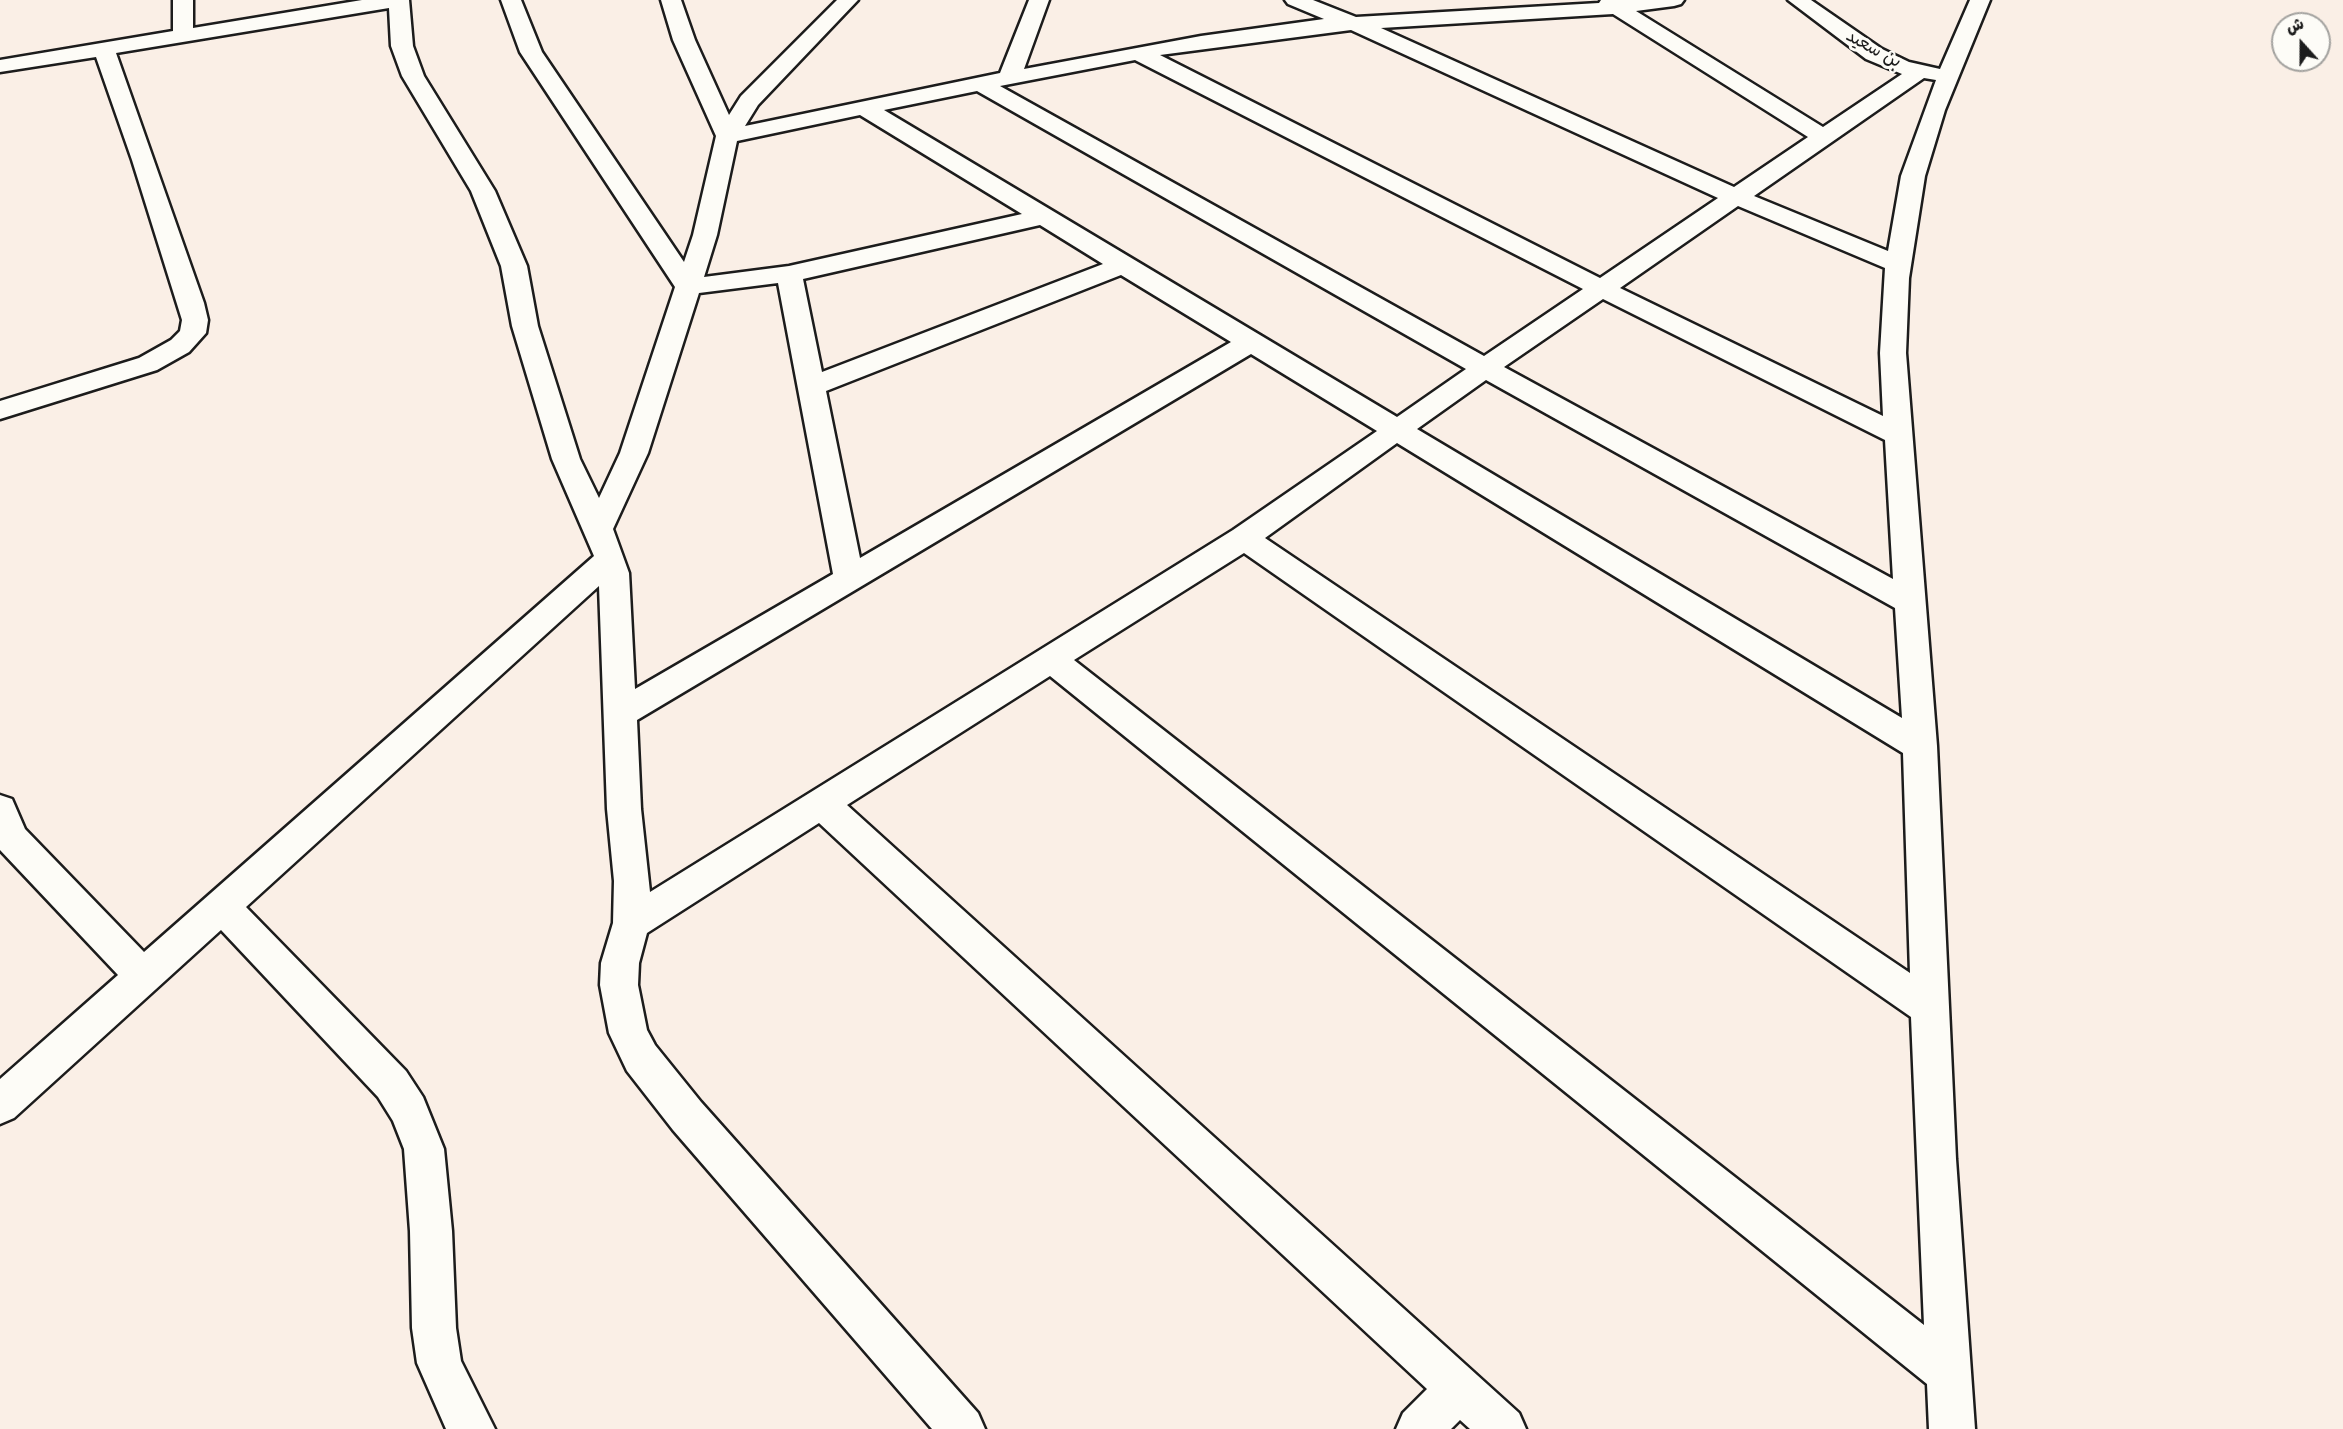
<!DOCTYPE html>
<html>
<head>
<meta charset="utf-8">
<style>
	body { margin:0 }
	#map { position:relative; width:2343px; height:1429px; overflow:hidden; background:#faefe6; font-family:Mynerve,"Playpen Sans Arabic",sans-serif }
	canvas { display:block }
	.north { position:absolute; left:2271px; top:12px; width:60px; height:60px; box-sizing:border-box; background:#fdfcf7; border:2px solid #a3a29f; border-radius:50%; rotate:339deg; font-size:16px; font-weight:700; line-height:24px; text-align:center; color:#1c1c1c }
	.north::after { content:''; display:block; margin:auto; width:21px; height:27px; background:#1c1c1c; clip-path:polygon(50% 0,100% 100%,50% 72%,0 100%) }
</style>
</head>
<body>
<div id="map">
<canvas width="2343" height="1429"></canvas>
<div class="north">ش</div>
</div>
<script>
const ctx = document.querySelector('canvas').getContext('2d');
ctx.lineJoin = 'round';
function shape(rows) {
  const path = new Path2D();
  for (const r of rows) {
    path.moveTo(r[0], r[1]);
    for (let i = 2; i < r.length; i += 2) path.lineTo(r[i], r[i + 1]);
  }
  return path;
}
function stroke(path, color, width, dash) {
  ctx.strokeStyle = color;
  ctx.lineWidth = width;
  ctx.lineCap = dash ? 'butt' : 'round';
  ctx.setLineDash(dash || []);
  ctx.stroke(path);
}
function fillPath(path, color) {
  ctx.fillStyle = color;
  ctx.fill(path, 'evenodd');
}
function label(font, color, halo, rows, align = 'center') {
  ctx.font = font + ' Mynerve,"Playpen Sans Arabic",sans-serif';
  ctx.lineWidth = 6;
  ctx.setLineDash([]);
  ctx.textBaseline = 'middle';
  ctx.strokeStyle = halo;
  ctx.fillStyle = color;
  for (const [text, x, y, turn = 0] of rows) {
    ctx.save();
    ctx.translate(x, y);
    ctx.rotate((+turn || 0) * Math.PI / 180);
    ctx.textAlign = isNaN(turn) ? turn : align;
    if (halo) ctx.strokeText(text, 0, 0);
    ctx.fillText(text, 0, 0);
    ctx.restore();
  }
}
const street = shape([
	[173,0,193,0,193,28,362,0,409,0,413,46,424,76,495,191,527,266,538,326,580,459,599,498,620,453,675,287,520,52,501,0,521,0,542,52,684,262,693,235,716,136,673,40,661,0,681,0,695,40,729,115,741,96,837,0,858,0,758,105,745,126,1000,73,1029,0,1049,0,1024,69,1201,36,1324,19,1288,4,1285,0,1313,0,1356,17,1599,3,1601,0,1684,0,1681,4,1674,6,1636,11,1823,127,1902,74,1866,59,1788,0,1811,0,1882,49,1909,62,1940,69,1970,0,1990,0,1945,110,1925,176,1909,278,1906,353,1937,746,1956,1159,1975,1429,1929,1429,1927,1384,1050,676,847,805,1519,1413,1526,1429,1470,1429,1460,1420,1451,1429,1396,1429,1403,1413,1427,1389,819,823,647,933,639,963,638,985,647,1030,655,1045,701,1102,978,1413,985,1429,932,1429,673,1130,627,1071,609,1033,600,985,601,963,613,923,614,881,607,809,599,586,246,907,406,1071,423,1097,444,1149,452,1231,456,1328,461,1361,495,1429,446,1429,417,1363,412,1328,410,1231,404,1149,393,1121,378,1097,221,930,14,1118,0,1124,0,1079,118,975,0,850,0,795,12,799,25,829,144,952,594,556,552,459,512,326,501,266,471,191,402,76,391,46,389,8,116,53,204,303,208,320,206,333,189,352,157,370,0,419,0,401,139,358,171,340,180,331,182,320,132,160,96,57,0,72,0,60,173,31,173,0],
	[1613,14,1808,137,1734,187,1381,28,1613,14],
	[1351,30,1718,198,1600,278,1160,55,1351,30],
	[1135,60,1583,289,1484,356,1000,86,1135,60],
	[1924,78,1936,80,1901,176,1888,251,1754,196,1924,78],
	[977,91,1466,369,1397,417,884,110,977,91],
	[860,115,1022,214,789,266,704,277,717,235,737,141,860,115],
	[1738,206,1885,268,1880,353,1883,416,1620,288,1738,206],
	[1040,225,1103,264,822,372,803,279,1040,225],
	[1121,275,1231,342,860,558,826,391,1121,275],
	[778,283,833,574,635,689,629,573,613,529,648,453,699,293,778,283],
	[1603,299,1885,440,1893,579,1504,367,1603,299],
	[1251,354,1377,431,1233,530,650,892,641,809,637,720,1251,354],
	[1486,380,1895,608,1902,718,1417,429,1486,380],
	[1397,443,1903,753,1910,973,1265,538,1397,443],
	[1244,553,1911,1017,1924,1325,1074,660,1244,553]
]);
stroke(street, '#1c1c1c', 5);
fillPath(street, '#fdfcf7');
label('18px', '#1c1c1c', '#fdfcf7', [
	["بن سعيد",1873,50,29]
]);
</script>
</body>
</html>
